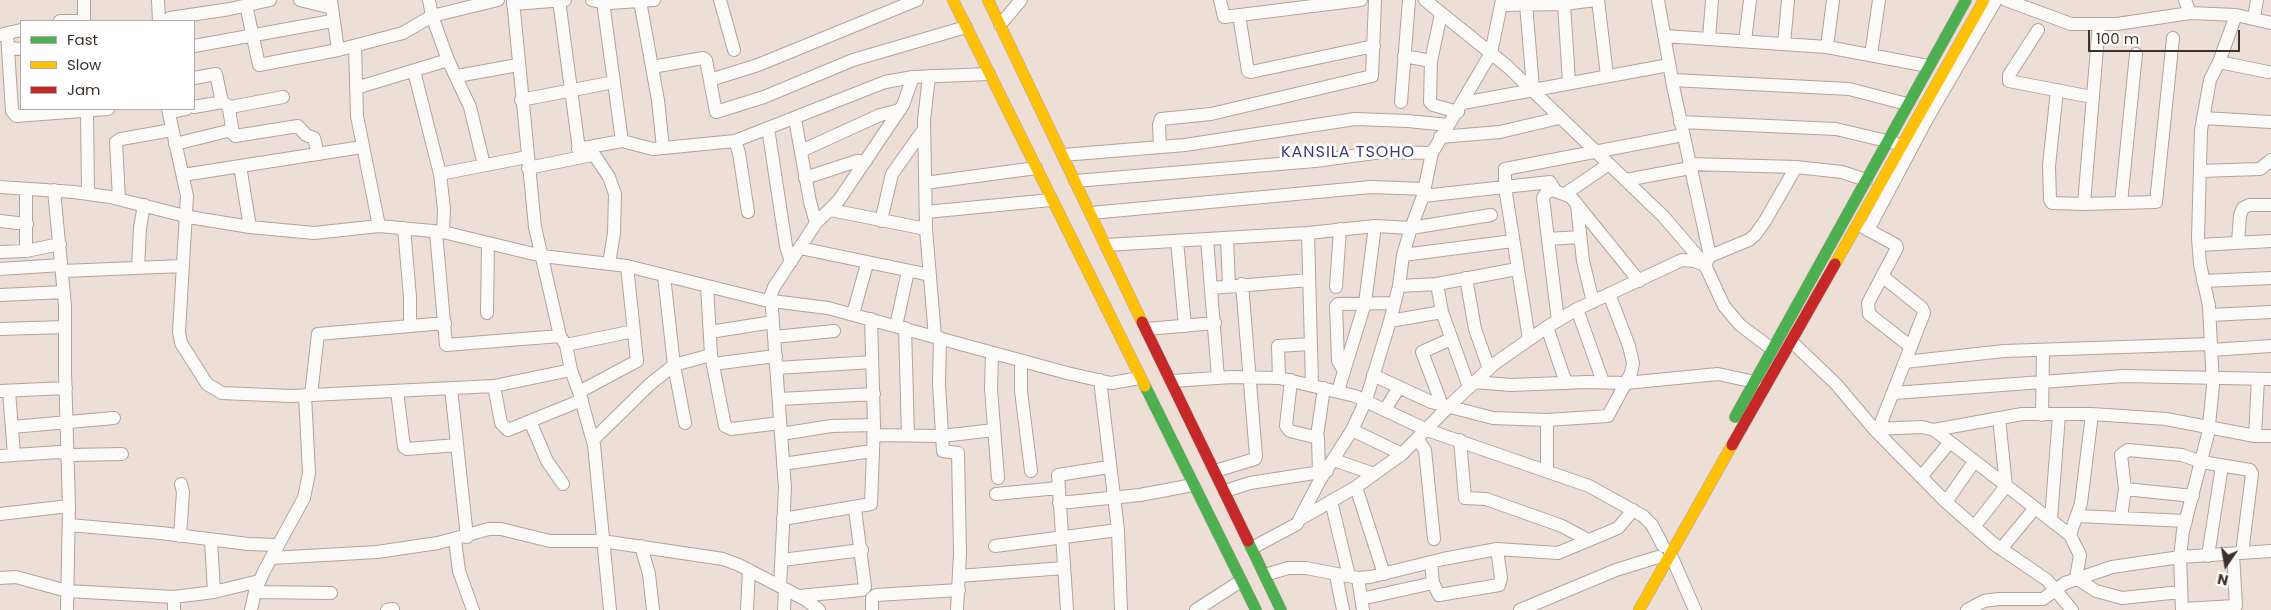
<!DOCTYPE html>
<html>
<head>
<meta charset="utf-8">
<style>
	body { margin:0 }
	#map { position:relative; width:2271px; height:610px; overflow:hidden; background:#eedfd6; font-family:Poppins,sans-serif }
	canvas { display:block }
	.legend { position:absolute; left:20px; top:20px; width:175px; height:90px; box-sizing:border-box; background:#fff; border:1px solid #b1adaa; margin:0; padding:6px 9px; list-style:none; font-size:15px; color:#3c322b }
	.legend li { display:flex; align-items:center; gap:10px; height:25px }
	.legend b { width:25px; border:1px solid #b1adaa }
	.north { position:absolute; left:2201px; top:540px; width:50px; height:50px; -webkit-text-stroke:4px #fff; paint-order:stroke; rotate:192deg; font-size:14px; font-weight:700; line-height:20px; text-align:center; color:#3c322b }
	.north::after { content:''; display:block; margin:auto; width:18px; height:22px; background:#3c322b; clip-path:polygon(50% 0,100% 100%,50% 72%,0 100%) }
	.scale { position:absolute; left:2088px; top:30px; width:152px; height:22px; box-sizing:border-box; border:2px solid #3c322b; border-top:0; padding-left:6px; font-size:15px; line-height:18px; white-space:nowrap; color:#3c322b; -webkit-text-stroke:4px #fff; paint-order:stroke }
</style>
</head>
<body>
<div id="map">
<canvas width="2271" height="610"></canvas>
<ul class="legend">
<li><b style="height:6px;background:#4caf50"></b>Fast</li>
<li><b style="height:6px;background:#ffc107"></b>Slow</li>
<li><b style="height:6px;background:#c62828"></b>Jam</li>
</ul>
<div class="north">N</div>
<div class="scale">100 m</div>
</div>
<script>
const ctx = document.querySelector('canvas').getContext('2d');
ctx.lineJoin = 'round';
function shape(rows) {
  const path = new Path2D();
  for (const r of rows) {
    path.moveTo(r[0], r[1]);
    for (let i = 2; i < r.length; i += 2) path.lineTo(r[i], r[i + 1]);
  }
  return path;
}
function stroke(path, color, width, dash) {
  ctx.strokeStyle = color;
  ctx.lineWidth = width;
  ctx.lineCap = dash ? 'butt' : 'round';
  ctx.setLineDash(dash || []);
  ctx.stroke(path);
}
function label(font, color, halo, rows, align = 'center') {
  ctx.font = font + ' Poppins,sans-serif';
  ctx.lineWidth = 5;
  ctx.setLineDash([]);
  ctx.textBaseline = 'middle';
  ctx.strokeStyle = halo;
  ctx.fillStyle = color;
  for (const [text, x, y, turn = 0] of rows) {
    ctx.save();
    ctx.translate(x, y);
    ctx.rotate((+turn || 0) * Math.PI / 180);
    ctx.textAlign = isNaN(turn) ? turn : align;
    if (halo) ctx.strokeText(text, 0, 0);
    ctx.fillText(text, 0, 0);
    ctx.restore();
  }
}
const street = shape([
	[84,0,84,21],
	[158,0,159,21],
	[300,0,332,8],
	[331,0,338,50,403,33,432,16,498,0],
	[429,0,432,16,448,60,470,107,484,165],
	[513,0,535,227,560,336,566,345,571,370,579,392,594,445,610,610],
	[559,0,580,157],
	[592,0,610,3,654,0],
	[720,0,734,50],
	[1220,0,1224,17,1361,0],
	[1425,0,1508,67,1664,217,1705,265,1724,306,1740,325,1772,349],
	[1598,0,1607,76],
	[2006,0,2071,24,2117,24,2190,13,2236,15,2271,23],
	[2185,0,2190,13],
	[640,1,658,100,663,148],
	[603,2,622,141],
	[513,4,565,0],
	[1526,4,1533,88],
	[1564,4,1569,82],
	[246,5,259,65,338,50],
	[1501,5,1564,4,1595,0],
	[1441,14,1431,61,1430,102,1433,105,1458,112],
	[1239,15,1248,71,1251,72,1374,46],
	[2254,18,2257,0],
	[60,21,78,21],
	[167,21,170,18,230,9,270,0],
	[2099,24,2084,204,2156,202,2173,38],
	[1000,25,1021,0],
	[2038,30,2009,75,2009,81,2092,97],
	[7,33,12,111,16,116,108,109],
	[0,35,21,30],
	[1664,36,1827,47,1928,66],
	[1709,39,1712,0],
	[1745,41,1750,0],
	[1784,44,1788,0],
	[194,46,332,21],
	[355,46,357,116,379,226],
	[1827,47,1833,0],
	[8,48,21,49],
	[1871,55,1879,0],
	[1404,56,1431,61],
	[2219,62,2268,72],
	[652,67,703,58,706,60,716,112,764,97,853,60,966,27],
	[414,71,440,174,444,209,443,232],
	[457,76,518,65],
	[929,76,924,120,926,229,935,337],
	[194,78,216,74,222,102],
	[710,80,758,65,917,0],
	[1672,80,1849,89,1907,104],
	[356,88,448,60],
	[2057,90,2049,166,2050,200,2052,203,2084,204],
	[283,97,231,107,229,109,233,134,235,136,298,126,306,135,314,138,318,154],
	[521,100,614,82],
	[1401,102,1409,0],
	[1463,103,1669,65],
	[194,107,222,102,227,105],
	[168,109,187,196,179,332,181,343,207,384,222,393,291,396,494,386,571,370],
	[87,111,88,194],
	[169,112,186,109],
	[2203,118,2271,122],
	[795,119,810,202,816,223],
	[1680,122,1836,129,1895,143],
	[768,128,786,246,791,262],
	[1440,137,1500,132,1559,118],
	[735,141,739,153,748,212],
	[175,144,232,130],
	[1160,147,1159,125,1161,119,1211,114,1372,76,1375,0],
	[578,149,622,141,653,149,735,141,885,82,913,77,989,74],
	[801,151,880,115,900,110],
	[1063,155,1185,145,1355,119,1408,121,1448,125],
	[1689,164,1796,167,1842,172,1866,180],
	[240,166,250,227],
	[528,168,592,155,595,156,609,177,615,194,614,233,609,264],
	[2200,171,2260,169,2271,160],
	[440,174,527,157],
	[183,175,362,147],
	[805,178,857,161,866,161],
	[1626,180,1690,168],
	[1075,181,1315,161,1382,152,1432,153],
	[925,183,1036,168],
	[0,187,74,192,110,197,189,217,250,227,314,233,379,226,443,232,542,256,627,266,764,300,828,308,1067,373,1111,383,1140,378],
	[1553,189,1546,193,1543,198,1558,321],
	[26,190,26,251],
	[54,190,65,306,65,372,69,506,67,610],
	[1565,194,1609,164],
	[1423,196,1550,182,1555,191,1571,197,1639,281],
	[119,199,116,142,121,139,172,130],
	[2121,203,2136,54],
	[1577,205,1583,261,1593,302],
	[831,210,926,229],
	[926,212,1051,200],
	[1091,213,1371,187,1425,189],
	[0,221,27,224],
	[881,221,892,174,924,129],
	[1861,226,1896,245,1897,248,1868,303,1869,314,1911,347],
	[404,228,410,297,410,326],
	[1868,230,1927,119,1996,0],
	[436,232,446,345,560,336],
	[1308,233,1312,385],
	[1227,238,1229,286],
	[1207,239,1218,378],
	[1548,239,1580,237],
	[1177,241,1185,326],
	[2238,243,2240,215,2243,208,2249,205,2271,205],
	[1106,245,1308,233,1375,226,1411,228,1491,215],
	[2199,245,2271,241],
	[800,248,930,275],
	[0,252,26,251,60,244],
	[1403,255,1513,241],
	[1710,256,1749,240,1755,235,1765,221,1796,167],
	[138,268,140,228,144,205],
	[0,269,61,265],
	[63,271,183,266],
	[664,276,674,365,685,423],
	[1466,278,1475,329,1489,369],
	[2203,281,2271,278],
	[1437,284,1442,312,1469,387],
	[707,286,711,355,725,426,731,429,780,423],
	[1399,286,1437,284,1517,269],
	[1336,287,1340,229],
	[1212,288,1309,280],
	[0,295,64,292],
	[1577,309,1603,382],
	[487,313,488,243],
	[853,314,867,264],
	[2210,315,2271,312],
	[1390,321,1442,312],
	[896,326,908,271],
	[1547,327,1566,383],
	[905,328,908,435],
	[0,329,65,327],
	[1147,329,1215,323],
	[710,332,773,322],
	[774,337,834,331],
	[940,338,939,384,943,451,958,453,960,553,957,610],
	[1529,339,1505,187,1505,169,1683,135],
	[1792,342,1836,384,1874,429,1946,502,1994,544,2047,580,2072,610],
	[566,345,634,331],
	[2211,350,2271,346],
	[992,353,991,389,998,478],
	[1021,361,1021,391,1031,471],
	[1905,362,2004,351,2211,344],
	[713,364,776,356],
	[777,368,872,362],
	[1344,371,1338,361,1336,306,1338,304,1394,303],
	[1373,375,1431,402,1493,418,1547,420,1608,416,1631,373,1633,363,1629,346,1609,294],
	[1279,378,1278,346,1310,344],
	[1100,380,1118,530,1121,610],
	[1291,380,1286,426,1290,431,1318,438,1319,472],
	[1172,381,1232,377,1279,378,1355,396,1427,430,1589,486,1643,516,1652,525,1663,546],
	[1474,382,1511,385,1586,382,1626,383,1718,374,1755,382],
	[494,386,501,423,508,430,582,400],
	[451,388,467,537],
	[0,391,66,388],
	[9,391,14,455],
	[397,391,404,447,407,449,457,445],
	[1338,391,1365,303,1375,226],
	[579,392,637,361,627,266],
	[1894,393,2123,376,2271,379],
	[311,395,318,334,445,323],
	[779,399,874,394],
	[1442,405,1422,352,1451,339],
	[1385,410,1399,387],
	[2042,415,2043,350],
	[530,421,547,461,563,484],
	[12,427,114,418],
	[1879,428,1924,313,1922,308,1882,276],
	[1874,429,1922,427,1934,430,1950,442,2070,535,2080,555,2076,578,2096,591,2122,598,2181,592],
	[1352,430,1402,454],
	[1934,430,2022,414,2092,414,2166,419,2255,436,2271,436],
	[781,434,831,426,874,425],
	[873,435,942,436,994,430],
	[1317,436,1324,388],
	[2255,436,2258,379],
	[593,440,649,385,674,365,711,355],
	[1418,440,1425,450,1434,539],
	[1460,440,1465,498,1486,499,1562,526,1588,540],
	[0,456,59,452,71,455,122,454],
	[1334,460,1374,474],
	[783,464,872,451],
	[1547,470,1547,420],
	[1215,471,1255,459,1256,456,1242,284],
	[1921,477,1950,442],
	[1356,487,1384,574],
	[2125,489,2193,496],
	[1225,491,1250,483,1327,471],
	[996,494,1058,488],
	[1331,501,1349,576],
	[1946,502,1974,462],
	[1059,503,1140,495,1193,485],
	[0,514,69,506],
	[2077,516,2186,521],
	[2121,517,2125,489,2121,455,2128,450,2182,455,2202,462,2250,470,2252,474,2242,553],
	[783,519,871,504,874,425,871,319],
	[1300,519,1356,487,1402,454,1449,406,1494,364,1547,327,1577,309,1682,260,1694,261,1705,265,1710,256,1673,86,1658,0],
	[2051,519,2059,415],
	[69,525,161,533,248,544,278,545],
	[1974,527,2006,486,1999,418],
	[2070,535,2081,503,2092,414],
	[180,536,183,492,181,484],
	[211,540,214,592],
	[455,540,459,571,473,610],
	[641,546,649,574,653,610],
	[995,546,1118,530],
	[1252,548,1297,524,1320,480,1352,430,1366,400,1390,321,1399,286,1403,255,1411,228,1423,196,1432,153,1491,53,1502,0],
	[2001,549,2035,508],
	[1670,553,1695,610],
	[2208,556,2222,466],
	[272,558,377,552,438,543,489,529,501,529,550,541,602,541,723,559,739,565,806,600,819,610],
	[782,560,862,550],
	[1431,562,1433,583,1439,595,1499,585,1501,578,1497,549],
	[1265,575,1288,568,1306,568,1358,578,1370,577,1443,559,1497,549,1558,553,1618,528,1633,510],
	[1336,575,1343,610],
	[959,576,1064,568],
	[0,578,16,577,67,591,174,597,214,592,259,581],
	[1358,578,1363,610],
	[780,586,785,488,771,295,774,287,816,223,839,200,903,105,913,77],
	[255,592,331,593],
	[799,596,862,590,865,587,855,509],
	[174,597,174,610],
	[1361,599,1433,583],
	[2182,609,2236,606,2233,554],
	[251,610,255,592,264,571,304,498,309,473,305,395],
	[387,610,393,609],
	[747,610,749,570],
	[784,610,785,589],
	[872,610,872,598,876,595,959,590],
	[1067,610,1058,475,1109,467],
	[1196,610,1241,581],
	[1520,610,1616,570,1658,557],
	[1967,610,1984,601,1998,599,2043,599,2065,583,2112,567,2180,557,2271,551],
	[2182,610,2180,557,2183,531,2208,434,2213,386,2209,306,2200,264,2198,238,2201,130,2210,80,2219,62,2236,15]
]);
const fast = shape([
	[1145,386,1256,610],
	[1735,417,1966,0],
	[1248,541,1281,610]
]);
const slow = shape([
	[953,0,1145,386],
	[988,0,1142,322],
	[1835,264,1984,0],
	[1639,610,1732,445]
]);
const jam = shape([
	[1142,322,1248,541],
	[1732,445,1835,264]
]);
stroke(street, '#afa49c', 14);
stroke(fast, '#afa49c', 12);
stroke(slow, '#afa49c', 12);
stroke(jam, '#afa49c', 12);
stroke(street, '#fcfaf9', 12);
stroke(fast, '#4caf50', 11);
stroke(slow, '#ffc107', 11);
stroke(jam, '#c62828', 11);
ctx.letterSpacing = '1px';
label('16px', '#3b3a76', '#fff', [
	["KANSILA TSOHO",1348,153]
]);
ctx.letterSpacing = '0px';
</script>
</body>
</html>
